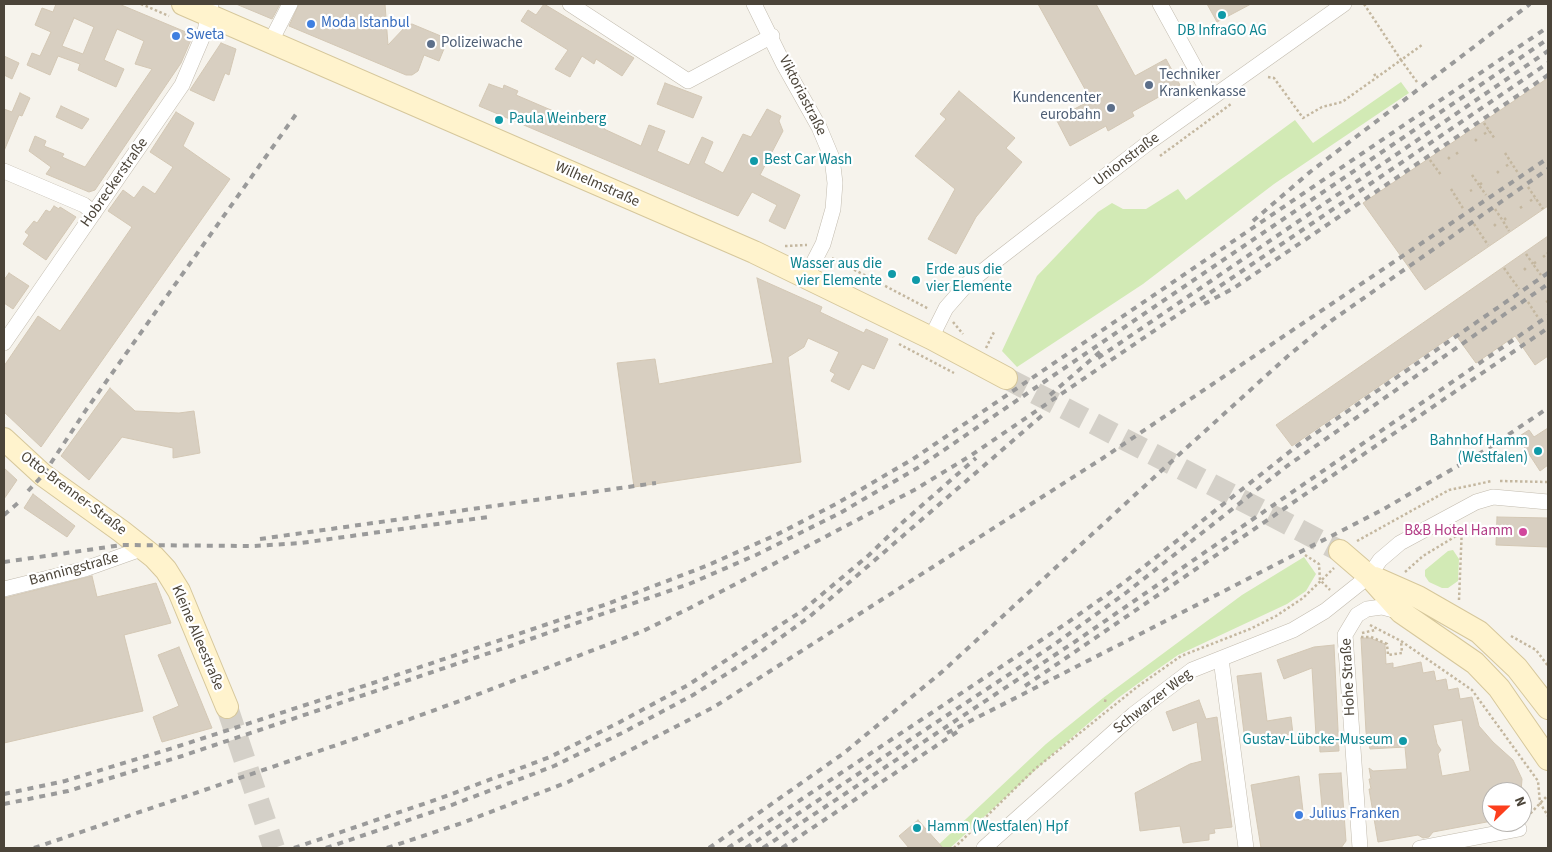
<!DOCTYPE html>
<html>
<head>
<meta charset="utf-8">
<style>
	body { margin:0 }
	#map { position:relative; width:1552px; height:852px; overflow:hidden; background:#f6f3ec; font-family:"Source Sans 3",sans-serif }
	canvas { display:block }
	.frame { position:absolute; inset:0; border:5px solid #4b4439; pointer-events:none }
	.north { position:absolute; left:1482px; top:782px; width:50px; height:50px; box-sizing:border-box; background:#fff; border:1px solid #b7b4b0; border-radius:50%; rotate:68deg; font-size:14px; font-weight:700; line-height:20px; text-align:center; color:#4b4439 }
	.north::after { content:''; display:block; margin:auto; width:18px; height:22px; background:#fc3f1d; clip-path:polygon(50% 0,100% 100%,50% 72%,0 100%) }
</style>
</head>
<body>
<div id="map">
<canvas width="1552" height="852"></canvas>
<div class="frame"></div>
<div class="north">N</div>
</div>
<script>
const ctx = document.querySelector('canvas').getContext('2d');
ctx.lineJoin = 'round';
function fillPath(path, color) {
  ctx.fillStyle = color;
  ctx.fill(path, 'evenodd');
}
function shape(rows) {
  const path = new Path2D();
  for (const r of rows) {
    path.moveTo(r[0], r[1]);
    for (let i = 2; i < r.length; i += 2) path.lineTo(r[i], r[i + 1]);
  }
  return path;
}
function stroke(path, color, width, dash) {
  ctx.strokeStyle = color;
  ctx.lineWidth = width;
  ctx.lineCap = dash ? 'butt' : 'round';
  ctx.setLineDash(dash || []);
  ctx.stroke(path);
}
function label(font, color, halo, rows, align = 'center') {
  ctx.font = font + ' "Source Sans 3",sans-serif';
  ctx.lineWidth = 4.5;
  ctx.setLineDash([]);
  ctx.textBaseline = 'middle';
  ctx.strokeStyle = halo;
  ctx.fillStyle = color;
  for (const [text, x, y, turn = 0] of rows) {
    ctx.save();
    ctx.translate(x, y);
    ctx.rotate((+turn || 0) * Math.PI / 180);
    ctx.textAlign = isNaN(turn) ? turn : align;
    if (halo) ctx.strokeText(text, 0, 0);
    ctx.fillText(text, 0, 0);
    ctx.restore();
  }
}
fillPath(shape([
	[1401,82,1409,93,1274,184,1143,284,1017,367,1002,351,1037,276,1098,212,1112,203,1123,209,1146,209,1178,189,1186,200,1295,120,1313,143],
	[1453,550,1459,559,1458,581,1448,588,1442,588,1429,582,1425,576,1425,570,1448,551],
	[1304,557,1316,574,1306,591,1287,604,1178,655,1158,669,1118,698,1055,752,950,848,935,848,1046,744,1103,698,1242,595]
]), '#d2eab5');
const building = shape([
	[56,4,119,4,193,35,181,63,95,190,89,192,46,174,51,167,29,151,35,136,46,141,44,146,64,154,62,157,85,167,152,69,135,64,144,41,117,29,104,60,124,69,116,87,78,70,80,64,58,56,50,75,27,65,32,53,40,56,51,32,35,25,42,8,53,12,56,4],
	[74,18,94,27,83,54,62,46,74,18],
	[236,4,280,4,272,19,236,4],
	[299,4,385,4,388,45,407,25,412,24,448,39,439,61,424,55,418,71,412,75,406,75,289,26,299,4],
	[544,4,634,58,622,76,596,59,594,64,582,56,570,77,555,69,568,50,521,21,528,10,536,15,544,4],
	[1038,4,1096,4,1135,76,1166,59,1180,85,1132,112,1134,116,1108,131,1106,126,1070,146,1056,119,1091,100,1038,4],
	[1207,4,1251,4,1217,22,1207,4],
	[221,43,236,49,229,75,225,73,214,101,190,90,221,43],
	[4,56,19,63,12,79,4,75,4,56],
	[1548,78,1548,206,1425,290,1363,203,1548,78],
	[665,83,702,97,693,118,657,104,665,83],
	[489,84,503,89,504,85,518,91,516,95,579,122,583,115,606,125,604,129,641,146,649,125,665,131,657,151,689,165,702,137,713,142,704,163,723,173,743,134,751,137,767,109,781,116,779,121,783,131,760,175,800,195,785,229,769,221,777,205,752,192,738,216,479,106,489,84],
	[959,91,1015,138,1006,148,1022,162,976,217,956,254,928,239,955,189,915,156,946,119,940,114,959,91],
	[20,93,30,98,22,116,19,115,4,151,4,109,12,112,20,93],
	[61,106,89,119,82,129,56,117,61,106],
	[176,112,194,123,183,146,230,179,41,447,4,412,4,366,38,316,60,331,132,227,108,211,123,190,134,198,143,186,155,194,173,167,150,152,176,112],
	[54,206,59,209,60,207,76,217,46,260,23,244,29,235,25,232,34,221,37,223,46,210,50,212,54,206],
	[1548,236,1548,356,1535,365,1515,336,1476,363,1455,334,1292,446,1276,425,1548,236],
	[9,273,29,286,13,309,4,303,4,280,9,273],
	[757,278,822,307,820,312,864,333,866,329,888,339,874,369,862,364,849,390,831,381,835,374,830,371,839,352,808,338,804,347,788,357,801,462,634,487,617,363,655,359,659,384,773,363,757,278],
	[110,388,135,411,179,413,194,411,200,453,173,458,173,448,122,437,89,480,61,456,110,388],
	[1548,428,1548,465,1540,471,1518,437,1529,430,1534,437,1548,428],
	[4,468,17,480,4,499,4,468],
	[33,494,75,526,67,537,24,508,33,494],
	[1497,517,1548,518,1548,547,1496,545,1497,517],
	[92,576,97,597,156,583,171,623,124,635,143,711,4,743,4,598,92,576],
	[1361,638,1370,638,1385,644,1386,664,1393,663,1393,668,1421,662,1423,673,1434,671,1436,681,1446,679,1448,690,1458,688,1460,699,1472,697,1479,726,1493,742,1513,760,1522,779,1521,792,1492,792,1492,821,1433,832,1429,837,1423,838,1418,835,1378,842,1369,789,1371,789,1369,779,1371,779,1369,768,1373,771,1407,769,1405,747,1370,749,1366,732,1361,638],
	[1462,720,1470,771,1442,776,1438,754,1441,750,1437,744,1433,725,1462,720],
	[1334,645,1339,751,1320,752,1319,736,1316,736,1312,668,1284,679,1277,660,1314,647,1334,645],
	[179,647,212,728,162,742,153,717,179,706,158,655,179,647],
	[1261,673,1267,721,1291,717,1293,734,1245,741,1237,676,1261,673],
	[1199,700,1206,719,1217,717,1232,827,1214,829,1215,833,1209,834,1209,840,1183,843,1180,826,1140,831,1135,793,1190,764,1202,761,1197,722,1173,731,1166,712,1199,700],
	[1341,773,1346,841,1341,848,1261,848,1251,785,1299,776,1304,820,1323,818,1319,774,1341,773],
	[918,820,943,848,909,848,899,836,918,820]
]);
fillPath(building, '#d8cfc1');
stroke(building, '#d3c7b4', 1);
stroke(shape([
	[1006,378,1340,551],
	[227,707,274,848]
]), '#d4d0c8', 22, [22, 11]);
const street = shape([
	[570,4,688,81,772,36],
	[754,4,783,63,819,127,832,158,835,183,833,209,823,244,806,277],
	[1160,4,1211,97],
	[271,41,290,4],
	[4,171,84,205,94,213],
	[931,338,946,308,967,284,993,263,1148,143,1344,4],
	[4,343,182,85,205,31,211,4],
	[4,589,85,569,144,548],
	[1221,659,1246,848],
	[984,848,1134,714,1192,670,1293,630,1325,611,1369,576,1380,560,1400,543,1476,502,1493,497,1548,502],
	[1360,848,1345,635,1357,615,1367,609,1382,607,1401,612],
	[1420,848,1519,829]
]);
const secondary = shape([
	[183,4,754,252,931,338,1006,378],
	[4,439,43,475,121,531,154,557,166,570,179,591,227,707],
	[1340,551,1369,576,1401,612,1475,663,1499,688,1548,759],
	[1375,578,1418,597,1479,632,1517,668,1548,708]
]);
stroke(street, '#c2bbae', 16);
stroke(secondary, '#d6c79b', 24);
stroke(shape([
	[141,4,169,16],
	[1364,4,1401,60,1376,78,1374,73],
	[1268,77,1274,78,1303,118,1322,107,1342,102,1376,78],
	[1417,82,1401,60,1422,45],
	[1484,123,1495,139],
	[1484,134,1489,131],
	[1475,141,1477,139],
	[1505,153,1518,173],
	[1456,154,1460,151],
	[1160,156,1231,104],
	[1448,159,1450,157],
	[1430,160,1441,175],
	[1506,166,1511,163],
	[1497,173,1499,171],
	[1472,175,1479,185],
	[1482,183,1479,185,1486,195],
	[1528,187,1543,209],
	[1451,189,1464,210],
	[1470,191,1472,190],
	[1530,201,1535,198],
	[1520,208,1523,206],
	[1495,209,1503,221],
	[1506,218,1503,221,1509,231],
	[1474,224,1488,245],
	[1494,226,1496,224],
	[785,246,807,245],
	[1526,254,1533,264],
	[1543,257,1548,253],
	[832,258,929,309],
	[1536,262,1533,264,1541,275],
	[1504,268,1519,289],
	[1524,270,1526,268],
	[1528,302,1539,319],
	[1546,302,1548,301],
	[953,322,963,334],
	[899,344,954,373],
	[986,348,994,332],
	[1500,481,1548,482],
	[1357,541,1449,490,1492,481],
	[1305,555,1319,564,1320,580,1330,590],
	[1405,572,1423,556,1461,533],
	[1459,600,1462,526],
	[1370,625,1401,641,1472,690,1538,781,1540,803,1548,816],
	[1362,633,1375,630],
	[1511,636,1536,650,1548,666],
	[1361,637,1371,637,1387,644,1388,655,1402,653,1401,641],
	[1105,702,1106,697],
	[1527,817,1548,795],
	[954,848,1035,769,1137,687,1181,656,1250,629,1276,616,1303,598,1334,568]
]), '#c4b79f', 2.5, [2.5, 2.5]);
stroke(street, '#fff', 15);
stroke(secondary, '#fff3cd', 22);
stroke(shape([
	[1253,221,1310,172,1530,4],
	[1204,304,1234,288,1548,75],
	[1098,358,1548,51],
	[1050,395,1101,351],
	[28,491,43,475,86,410,299,110],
	[4,515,19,502],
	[260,539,656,483],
	[4,562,122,545,253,546,301,543,488,517],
	[1025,686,1548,328],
	[947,733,1382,510,1487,449,1548,408],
	[4,794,65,781,176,747,370,684,607,604,706,566,776,535,836,504,913,459,1548,27],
	[4,804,68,791,179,757,513,645,689,584,756,555,840,513,919,467,1548,39],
	[34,848,366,735,476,695,643,631,690,608,916,489,970,456,1548,63],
	[294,848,441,798,550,757,620,722,688,685,802,611,869,555,903,522,976,458],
	[326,848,444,808,554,766,624,732,693,695,755,656,808,618,1046,412],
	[387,848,462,823,568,782,714,707,1103,458,1548,158],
	[709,848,844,753,943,671,1161,471,1289,355,1331,321,1548,169],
	[728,848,1064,625,1122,584,1297,446,1548,273],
	[746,848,1055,644,1127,592,1287,466,1548,284],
	[763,848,1076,641,1548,316],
	[782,848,957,732]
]), '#9a9a9a', 4, [6, 6]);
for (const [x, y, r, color] of [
	[1222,15,5,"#0f9aa8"],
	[311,24,5,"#3f7fe0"],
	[176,36,5,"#3f7fe0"],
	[431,44,5,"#5c6f8a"],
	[1149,85,5,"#5c6f8a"],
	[1111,108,5,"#5c6f8a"],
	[499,120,5,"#0f9aa8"],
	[754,161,5,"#0f9aa8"],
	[892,274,5,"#0f9aa8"],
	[916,280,5,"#0f9aa8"],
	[1538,451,5,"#0f9aa8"],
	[1523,532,5,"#d1479c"],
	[1403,741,5,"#0f9aa8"],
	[1299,815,5,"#3f7fe0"],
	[917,828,5,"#0f9aa8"]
]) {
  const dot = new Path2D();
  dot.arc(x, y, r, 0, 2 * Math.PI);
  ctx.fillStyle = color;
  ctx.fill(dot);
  stroke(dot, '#fff', 2);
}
label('15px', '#366cbe', '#fff', [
	["Moda Istanbul",321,24],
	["Sweta",186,36],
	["Julius Franken",1309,815]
], 'left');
label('15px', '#0d838f', '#fff', [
	["DB InfraGO AG",1222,32,"center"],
	["Paula Weinberg",509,120],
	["Best Car Wash",764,161],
	["Wasser aus die",882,265,"right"],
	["vier Elemente",882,282,"right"],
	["Erde aus die",926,271],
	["vier Elemente",926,288],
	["Bahnhof Hamm",1528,442,"right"],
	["(Westfalen)",1528,459,"right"],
	["Gustav-Lübcke-Museum",1393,741,"right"],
	["Hamm (Westfalen) Hpf",927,828]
], 'left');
label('15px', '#4e5e75', '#fff', [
	["Polizeiwache",441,44],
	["Techniker",1159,76],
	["Krankenkasse",1159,93],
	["Kundencenter",1101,99,"right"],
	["eurobahn",1101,116,"right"]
], 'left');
label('15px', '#4b4439', '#fff', [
	["Viktoriastraße",802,96,63],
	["Unionstraße",1127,160,-37],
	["Hobreckerstraße",115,183,-55],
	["Wilhelmstraße",597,185,24],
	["Otto-Brenner-Straße",73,494,37],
	["Banningstraße",74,570,-15],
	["Kleine Alleestraße",197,638,67],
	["Hohe Straße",1349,677,-93],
	["Schwarzer Weg",1153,702,-38]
]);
label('15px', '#b23c85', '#fff', [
	["B&B Hotel Hamm",1513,532]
], 'right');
</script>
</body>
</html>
